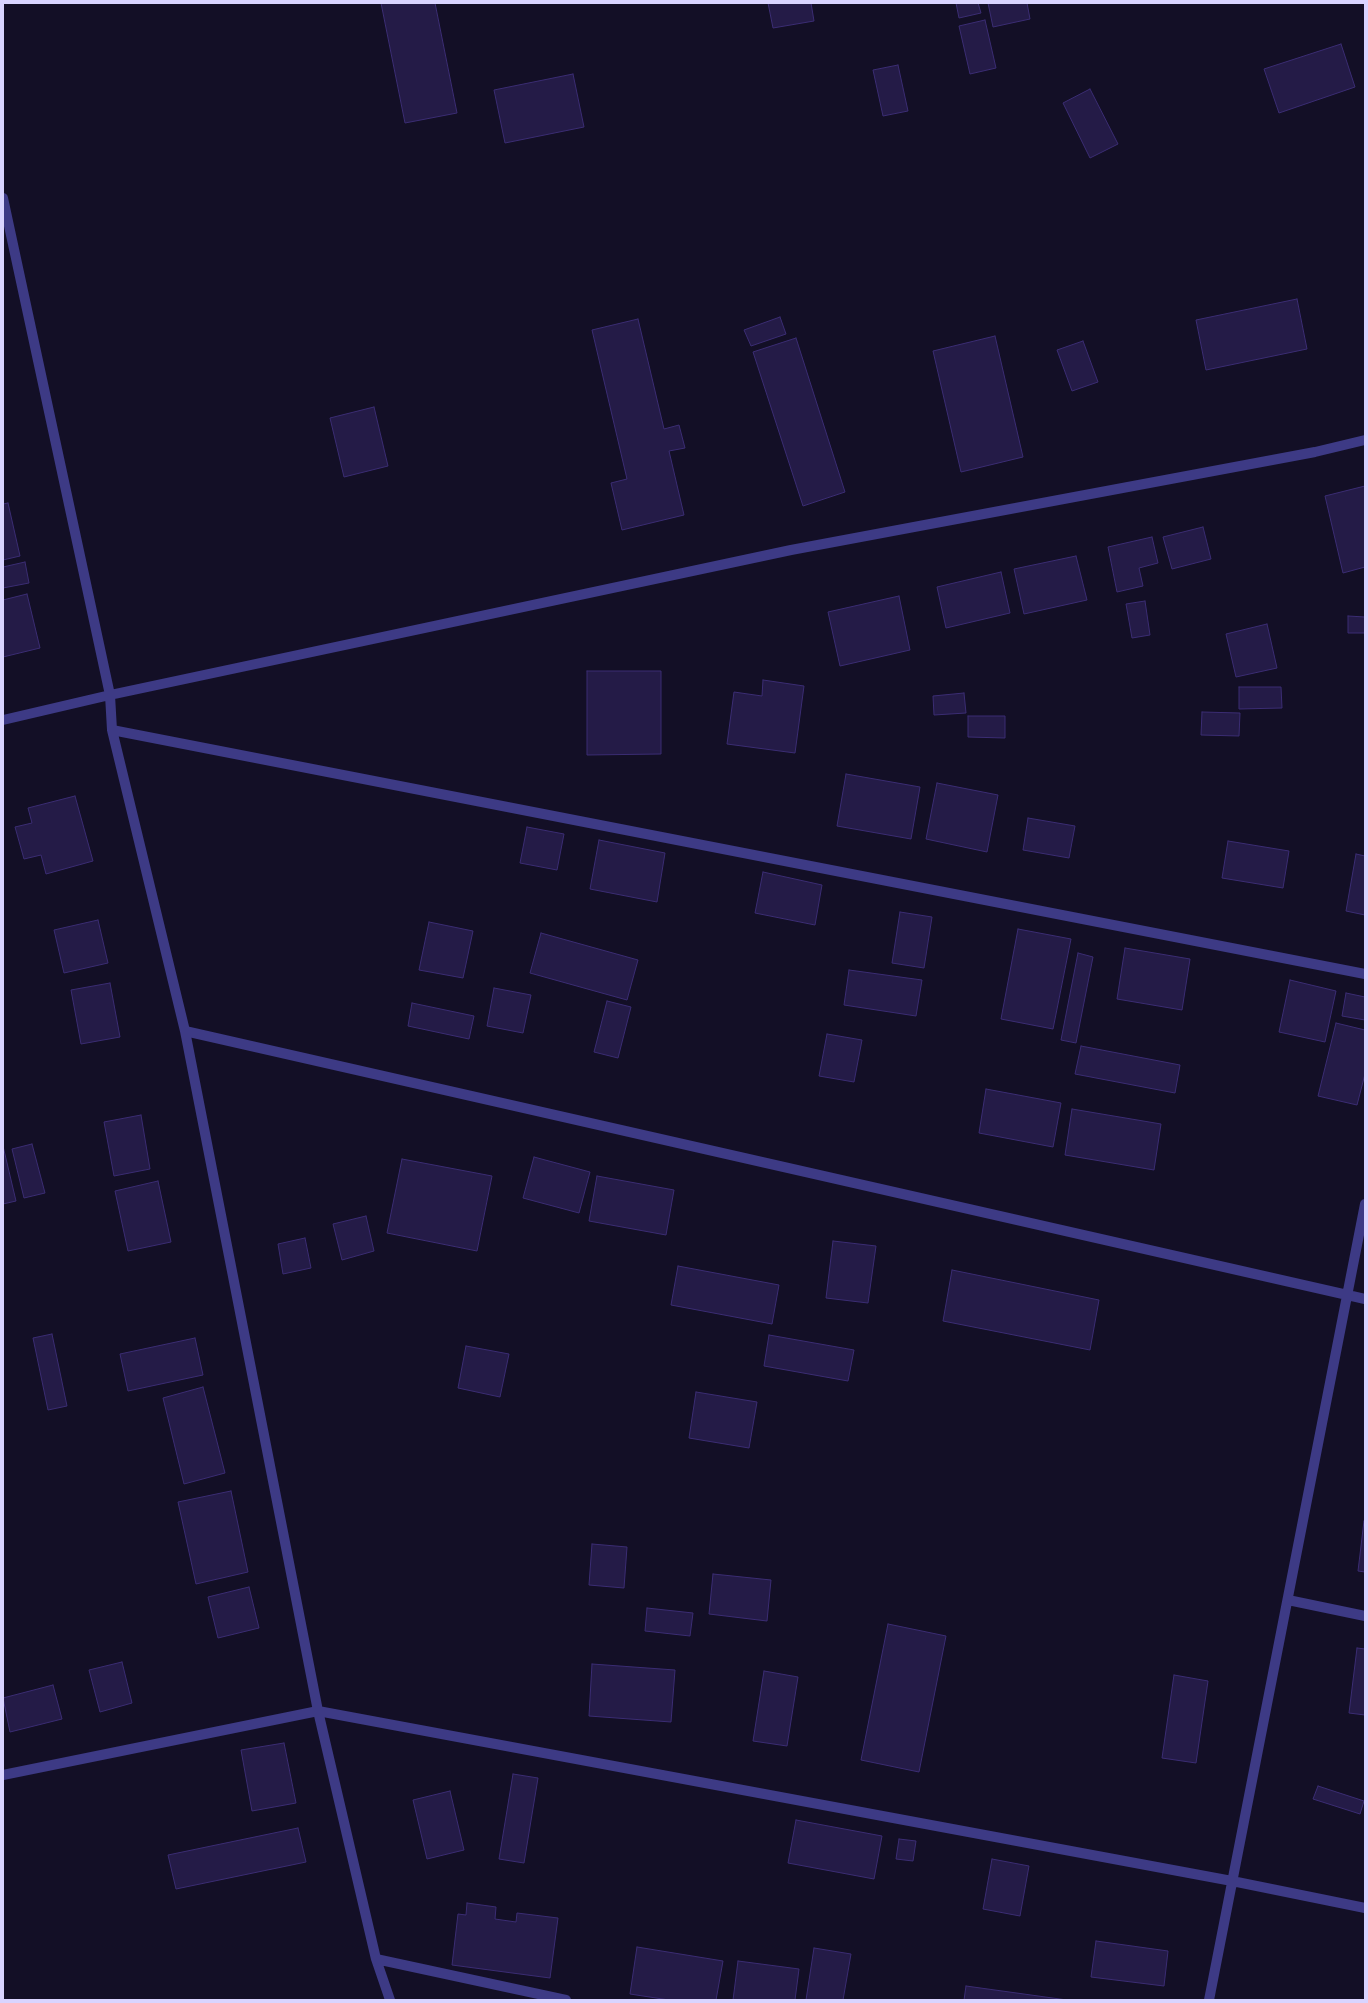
<!DOCTYPE html>
<html>
<head>
<meta charset="utf-8">
<style>
	body { margin:0 }
	#map { position:relative; width:1368px; height:2003px; overflow:hidden; background:#130f26; font-family:Cabin,sans-serif }
	canvas { display:block }
	.frame { position:absolute; inset:0; border:4px solid #d9d4ff; pointer-events:none }
</style>
</head>
<body>
<div id="map">
<canvas width="1368" height="2003"></canvas>
<div class="frame"></div>
</div>
<script>
const ctx = document.querySelector('canvas').getContext('2d');
ctx.lineJoin = 'round';
function fillPath(path, color) {
  ctx.fillStyle = color;
  ctx.fill(path, 'evenodd');
}
function shape(rows) {
  const path = new Path2D();
  for (const r of rows) {
    path.moveTo(r[0], r[1]);
    for (let i = 2; i < r.length; i += 2) path.lineTo(r[i], r[i + 1]);
  }
  return path;
}
function stroke(path, color, width, dash) {
  ctx.strokeStyle = color;
  ctx.lineWidth = width;
  ctx.lineCap = dash ? 'butt' : 'round';
  ctx.setLineDash(dash || []);
  ctx.stroke(path);
}
const building = shape([
	[381,3,435,3,457,113,405,123,381,3],
	[768,3,811,3,814,21,773,28,768,3],
	[956,3,978,3,981,13,959,18,956,3],
	[988,3,1027,3,1030,19,993,27,988,3],
	[985,20,996,68,970,74,959,26,985,20],
	[1341,44,1355,87,1279,113,1264,69,1341,44],
	[898,65,908,111,883,116,873,70,898,65],
	[573,74,584,127,505,143,494,90,573,74],
	[1090,89,1118,144,1090,158,1063,103,1090,89],
	[1297,299,1307,349,1206,370,1196,320,1297,299],
	[780,317,786,334,751,346,744,330,780,317],
	[638,319,664,429,679,425,685,448,669,451,684,515,622,530,611,483,627,479,592,330,638,319],
	[995,336,1023,457,961,472,933,351,995,336],
	[796,338,845,492,803,506,753,352,796,338],
	[1083,341,1098,382,1072,391,1057,350,1083,341],
	[374,407,388,466,344,477,330,418,374,407],
	[1365,486,1365,567,1343,573,1325,496,1365,486],
	[8,503,20,556,3,560,3,504,8,503],
	[1203,527,1211,559,1172,569,1163,537,1203,527],
	[1152,537,1158,563,1139,568,1143,586,1117,592,1108,547,1152,537],
	[1076,556,1087,600,1024,614,1014,569,1076,556],
	[25,562,29,583,3,588,3,567,25,562],
	[1001,572,1010,613,946,628,937,587,1001,572],
	[27,594,40,648,3,657,3,600,27,594],
	[899,596,910,650,840,666,828,612,899,596],
	[1145,601,1150,635,1132,638,1126,604,1145,601],
	[1348,616,1365,617,1365,633,1348,633,1348,616],
	[1267,624,1277,668,1236,677,1226,634,1267,624],
	[587,671,661,671,661,754,587,755,587,671],
	[763,680,804,686,795,753,727,744,734,692,762,696,763,680],
	[1239,687,1281,687,1282,708,1239,709,1239,687],
	[964,693,966,713,934,715,933,696,964,693],
	[1202,712,1240,713,1239,736,1201,735,1202,712],
	[968,716,1005,716,1005,738,968,737,968,716],
	[846,774,920,787,911,839,837,826,846,774],
	[937,783,998,795,987,852,926,839,937,783],
	[75,796,93,861,46,874,41,855,24,859,15,827,32,823,28,808,75,796],
	[1028,818,1075,826,1069,858,1023,850,1028,818],
	[527,827,564,834,557,870,520,863,527,827],
	[599,840,665,853,657,902,590,889,599,840],
	[1228,841,1289,851,1283,888,1222,878,1228,841],
	[1356,854,1365,856,1365,915,1346,911,1356,854],
	[763,872,822,885,815,925,755,913,763,872],
	[900,912,932,917,924,968,892,963,900,912],
	[98,920,108,963,64,973,54,930,98,920],
	[429,922,473,931,463,978,419,970,429,922],
	[1018,929,1071,939,1053,1029,1001,1019,1018,929],
	[541,933,638,960,627,1000,530,973,541,933],
	[1125,948,1190,959,1182,1010,1117,999,1125,948],
	[1078,953,1093,957,1076,1043,1061,1040,1078,953],
	[849,970,922,980,916,1016,844,1005,849,970],
	[1290,980,1336,991,1325,1042,1279,1032,1290,980],
	[110,983,120,1037,81,1044,71,990,110,983],
	[494,988,531,995,523,1033,487,1026,494,988],
	[1346,993,1365,997,1365,1020,1342,1016,1346,993],
	[607,1001,631,1007,618,1058,594,1052,607,1001],
	[412,1003,474,1016,469,1039,408,1026,412,1003],
	[1336,1023,1365,1030,1365,1074,1357,1105,1318,1096,1336,1023],
	[827,1034,862,1040,854,1082,819,1076,827,1034],
	[1081,1046,1180,1065,1175,1093,1075,1074,1081,1046],
	[986,1089,1061,1103,1053,1147,979,1133,986,1089],
	[1072,1109,1161,1124,1154,1170,1065,1155,1072,1109],
	[141,1115,150,1169,114,1176,104,1122,141,1115],
	[32,1144,45,1193,24,1198,12,1149,32,1144],
	[3,1146,16,1201,3,1204,3,1146],
	[534,1157,590,1172,579,1213,523,1198,534,1157],
	[402,1159,492,1176,477,1251,387,1233,402,1159],
	[597,1176,674,1190,666,1235,589,1221,597,1176],
	[158,1181,171,1242,128,1251,115,1191,158,1181],
	[366,1216,374,1251,342,1260,333,1224,366,1216],
	[305,1238,311,1268,283,1274,278,1244,305,1238],
	[833,1241,876,1246,868,1303,826,1298,833,1241],
	[678,1266,779,1285,772,1324,671,1305,678,1266],
	[952,1270,1099,1300,1090,1350,943,1321,952,1270],
	[52,1334,67,1406,48,1410,33,1338,52,1334],
	[769,1335,854,1350,848,1381,764,1366,769,1335],
	[195,1338,203,1375,128,1391,120,1354,195,1338],
	[466,1346,509,1354,500,1397,458,1388,466,1346],
	[203,1387,225,1473,184,1484,163,1398,203,1387],
	[696,1392,757,1402,749,1448,689,1438,696,1392],
	[231,1491,248,1572,196,1584,178,1502,231,1491],
	[1364,1521,1365,1521,1365,1572,1358,1571,1364,1521],
	[592,1544,627,1547,624,1588,589,1585,592,1544],
	[713,1574,771,1580,767,1621,709,1614,713,1574],
	[249,1587,259,1628,218,1638,208,1597,249,1587],
	[647,1608,693,1613,690,1636,645,1631,647,1608],
	[888,1624,946,1636,919,1772,861,1760,888,1624],
	[1357,1648,1365,1649,1365,1715,1349,1713,1357,1648],
	[122,1662,132,1703,100,1712,89,1670,122,1662],
	[592,1664,675,1670,671,1722,589,1716,592,1664],
	[764,1671,798,1677,787,1746,753,1741,764,1671],
	[1174,1675,1208,1681,1196,1763,1162,1758,1174,1675],
	[53,1685,62,1719,10,1732,3,1698,53,1685],
	[284,1743,296,1803,252,1811,241,1750,284,1743],
	[513,1774,538,1778,524,1863,499,1859,513,1774],
	[1318,1786,1364,1801,1360,1814,1313,1799,1318,1786],
	[450,1791,464,1850,427,1859,413,1800,450,1791],
	[796,1820,882,1836,874,1879,788,1863,796,1820],
	[298,1828,306,1862,176,1889,168,1855,298,1828],
	[899,1839,916,1841,913,1861,896,1859,899,1839],
	[992,1859,1029,1866,1020,1916,983,1909,992,1859],
	[467,1903,496,1907,495,1919,516,1922,517,1913,558,1918,550,1978,452,1965,458,1914,466,1915,467,1903],
	[1096,1941,1168,1951,1164,1986,1091,1977,1096,1941],
	[637,1947,723,1961,716,2000,669,2000,630,1994,637,1947],
	[814,1948,851,1954,843,2000,806,2000,814,1948],
	[738,1961,799,1969,795,2000,733,2000,738,1961],
	[966,1986,1067,2000,964,2000,966,1986]
]);
fillPath(building, '#241b47');
stroke(building, '#3b2d73', 1);
stroke(shape([
	[3,198,110,695,112,730,185,1031,318,1711,376,1959,390,2000],
	[3,720,110,695,791,550,1315,452,1365,440],
	[112,730,1365,974],
	[185,1031,1365,1299],
	[1288,1600,1365,1616],
	[3,1775,318,1711,1232,1881,1365,1908],
	[376,1959,566,2000],
	[1209,2000,1365,1204]
]), '#3d3a85', 10);
</script>
</body>
</html>
